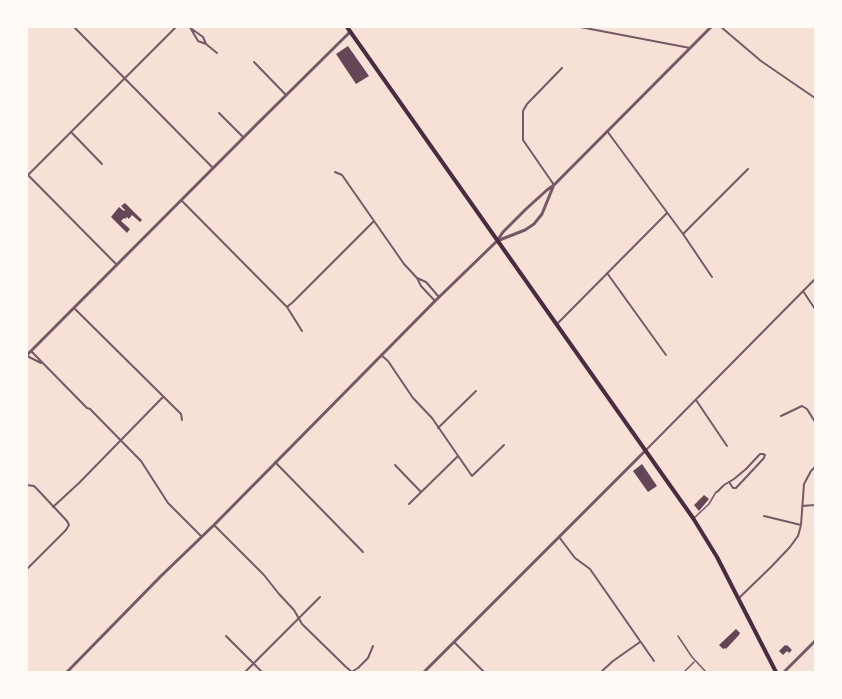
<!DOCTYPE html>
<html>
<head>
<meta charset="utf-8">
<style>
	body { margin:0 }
	#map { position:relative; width:842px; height:699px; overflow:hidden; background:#f7e1d7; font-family:"PT Sans Narrow",sans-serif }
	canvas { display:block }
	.frame { position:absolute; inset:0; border:28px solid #fffaf5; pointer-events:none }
</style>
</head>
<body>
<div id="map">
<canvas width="842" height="699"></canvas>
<div class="frame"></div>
</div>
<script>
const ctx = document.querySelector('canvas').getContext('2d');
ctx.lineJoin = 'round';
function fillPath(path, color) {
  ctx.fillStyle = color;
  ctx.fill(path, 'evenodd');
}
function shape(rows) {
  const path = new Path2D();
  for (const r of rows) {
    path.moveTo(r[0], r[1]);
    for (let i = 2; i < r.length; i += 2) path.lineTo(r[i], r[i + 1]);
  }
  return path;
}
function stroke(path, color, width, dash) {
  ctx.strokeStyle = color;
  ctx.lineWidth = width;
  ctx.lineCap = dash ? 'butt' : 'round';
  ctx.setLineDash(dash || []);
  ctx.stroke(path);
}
fillPath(shape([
	[348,46,369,76,356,84,336,54],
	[125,203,142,220,140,222,132,215,129,219,127,217,125,219,124,218,121,221,130,229,127,233,111,217,119,207,124,211,125,210,121,206],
	[642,464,657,486,648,492,633,471],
	[704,495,709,499,699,511,694,505],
	[736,629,740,633,739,635,726,649,725,648,723,649,719,645],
	[785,645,786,646,787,645,792,650,789,653,787,651,783,655,779,651]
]), '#644757');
stroke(shape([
	[694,518,709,504,716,492],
	[678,636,692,657,706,672],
	[684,672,694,662]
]), '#755966', 1.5);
stroke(shape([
	[74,27,213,168],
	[189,27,203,37,206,44],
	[580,27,690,48],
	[721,27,761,61,815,98],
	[191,29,198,41,206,44,217,53],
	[254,62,286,95],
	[219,113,243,137],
	[607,131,683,234,712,277],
	[71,132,102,164],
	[335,172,342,175,404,264,417,278,421,286,435,301],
	[27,174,116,264],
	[28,175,176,27],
	[554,185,523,140,523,111,527,104,562,68],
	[181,200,287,307,302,331],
	[683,234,748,169],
	[607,273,666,355],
	[417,278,426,282,439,297],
	[803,291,815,309],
	[287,307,293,302,374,221],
	[74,308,181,414,182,420],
	[557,324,667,213],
	[31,351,87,408,90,409,141,461,168,503,202,537],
	[381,355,388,361,413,398,432,418,472,476,504,445],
	[27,356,41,363],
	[696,400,727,446],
	[781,416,802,406,807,409,815,422],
	[438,428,476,391],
	[646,450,815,279],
	[275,462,363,552],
	[395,465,421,492],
	[27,485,34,486,37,489,67,521,69,525,66,530,27,569],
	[717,492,724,485,734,479,746,469,760,454,763,454,765,455,764,458,736,488,733,488,729,482],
	[409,504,458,456],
	[802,506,815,505],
	[53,507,79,483,163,397],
	[764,516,801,525],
	[214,525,264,575,279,594,294,610,302,624,346,667,352,672],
	[559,537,575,558,590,569,654,661],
	[739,598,771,567,790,547,798,536,801,525,804,484,811,471,815,467],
	[226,636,262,672],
	[454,642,484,672],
	[353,671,358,668,368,658,373,646],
	[245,672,320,597],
	[601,672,613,661,640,642]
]), '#755966', 2);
stroke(shape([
	[497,241,525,230,534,224,542,214,553,187],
	[27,355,258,123,350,32],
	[67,672,161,576,214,525,435,301,497,241,503,232,526,209,547,190,554,185,711,27],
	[424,672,645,451],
	[784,672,815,641]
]), '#755966', 3);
stroke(shape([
	[347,27,693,518,717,557,776,672]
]), '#4a2c40', 4);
</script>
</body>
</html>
